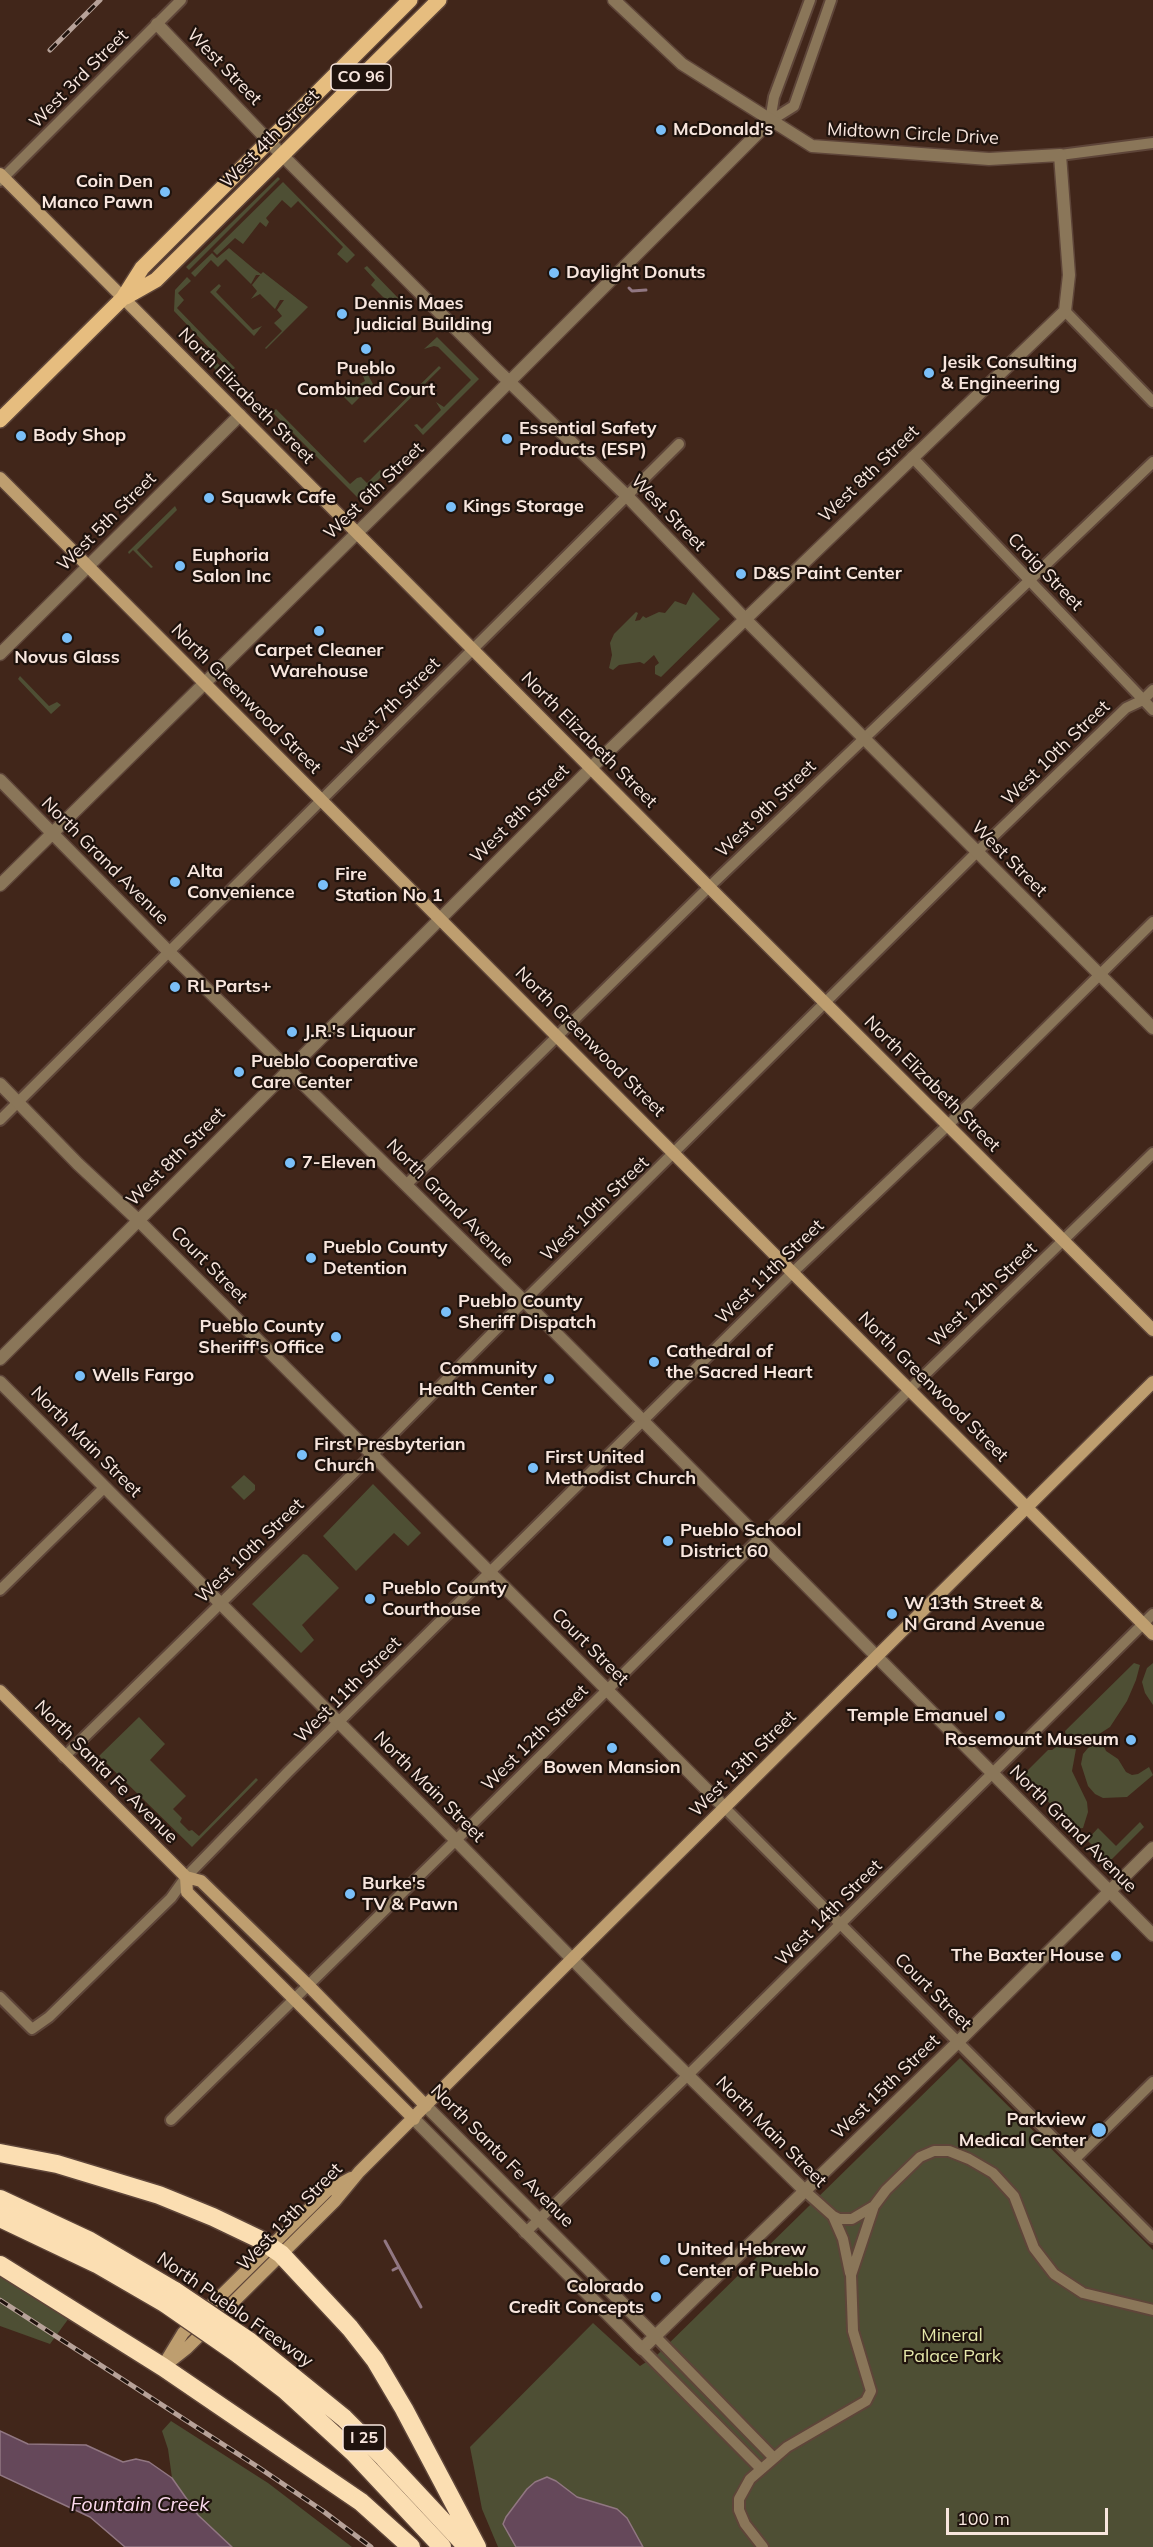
<!DOCTYPE html>
<html>
<head>
<meta charset="utf-8">
<style>
	body { margin:0 }
	#map { position:relative; width:1153px; height:2547px; overflow:hidden; background:#41261a; font-family:Mulish,sans-serif }
	canvas { display:block }
	.scale { position:absolute; left:946px; top:2508px; width:162px; height:27px; box-sizing:border-box; border:3px solid #f8e6de; border-top:0; padding-left:8px; font-size:18px; line-height:21px; white-space:nowrap; color:#f8e6de; -webkit-text-stroke:4px #1f130d; paint-order:stroke }
</style>
</head>
<body>
<div id="map">
<canvas width="1153" height="2547"></canvas>
<div class="scale">100 m</div>
</div>
<script>
const ctx = document.querySelector('canvas').getContext('2d');
ctx.lineJoin = 'round';
function fillPath(path, color) {
  ctx.fillStyle = color;
  ctx.fill(path, 'evenodd');
}
function shape(rows) {
  const path = new Path2D();
  for (const r of rows) {
    path.moveTo(r[0], r[1]);
    for (let i = 2; i < r.length; i += 2) path.lineTo(r[i], r[i + 1]);
  }
  return path;
}
function stroke(path, color, width, dash) {
  ctx.strokeStyle = color;
  ctx.lineWidth = width;
  ctx.lineCap = dash ? 'butt' : 'round';
  ctx.setLineDash(dash || []);
  ctx.stroke(path);
}
function label(font, color, halo, rows, align = 'center') {
  ctx.font = font + ' Mulish,sans-serif';
  ctx.lineWidth = 4.5;
  ctx.setLineDash([]);
  ctx.textBaseline = 'middle';
  ctx.strokeStyle = halo;
  ctx.fillStyle = color;
  for (const [text, x, y, turn = 0] of rows) {
    ctx.save();
    ctx.translate(x, y);
    ctx.rotate((+turn || 0) * Math.PI / 180);
    ctx.textAlign = isNaN(turn) ? turn : align;
    if (halo) ctx.strokeText(text, 0, 0);
    ctx.fillText(text, 0, 0);
    ctx.restore();
  }
}
fillPath(shape([
	[278,177,280,179,189,270,186,267],
	[283,182,355,255,347,263,337,254,343,247,298,201,291,208,282,200,266,218,269,222,266,227,260,222,243,244,235,238,217,255,213,251],
	[229,248,254,269,261,274,263,272,308,307,266,349,265,348,282,331,274,323,282,316,277,310,284,300,280,300,275,309,260,294,251,299,257,291,252,285,260,275,256,275,251,284,226,259,218,267,211,260,195,277,191,273,212,253,217,258],
	[367,266,401,301,394,308,371,285,375,280,364,268],
	[187,277,191,281,178,293,184,300,177,308,235,368,231,371,174,311,175,290],
	[219,284,221,286,216,292,253,330,262,326,254,336,210,292],
	[437,337,479,379,423,435,414,425,417,424,422,429,441,410,436,402,444,407,471,380,438,347,434,346,424,349],
	[193,338,229,375,224,380,191,340],
	[439,366,441,368,365,443,363,441],
	[367,373,373,384,352,405,341,394,365,381,363,376],
	[276,409,350,484,357,478,361,477,367,483,380,470,384,474,359,499,272,412],
	[175,506,177,510,137,550,153,567,151,568,133,550,129,554,128,552],
	[693,592,720,619,661,677,655,674,655,666,659,663,654,655,644,664,640,662,619,665,613,670,609,668,612,655,610,643,614,634,636,612,638,613,635,621,640,620,643,616,646,618,659,612,665,613,675,601,686,605],
	[20,676,49,706,57,702,61,705,51,714,18,679],
	[244,1475,255,1485,255,1490,244,1500,231,1487],
	[373,1484,421,1533,408,1546,394,1533,356,1571,323,1536],
	[303,1554,307,1555,339,1588,302,1625,314,1640,301,1653,252,1604],
	[1134,1663,1140,1665,1136,1680,1127,1701,1110,1727,1093,1738,1082,1741,1062,1741,1066,1737,1065,1731],
	[1153,1663,1153,1705,1145,1693,1142,1682,1147,1668],
	[139,1717,165,1744,150,1760,186,1796,173,1809,182,1818,180,1822,189,1831,192,1830,199,1836,256,1778,258,1780,192,1847,99,1756],
	[1102,1742,1106,1751,1118,1759,1126,1772,1132,1775,1138,1774,1149,1767,1153,1775,1127,1797,1103,1798,1095,1794,1088,1786,1081,1764,1083,1754,1088,1748],
	[1056,1747,1076,1749,1072,1771,1087,1802,1088,1812,1083,1828,1076,1829,1022,1776,1048,1750,1052,1750],
	[1140,1822,1144,1827,1109,1862,1087,1840,1098,1828,1116,1846],
	[960,2058,1153,2250,1153,2547,498,2547,482,2509,470,2447,593,2323,640,2366,657,2355],
	[0,2274,69,2318,50,2344,0,2326],
	[171,2421,268,2483,352,2547,232,2547,198,2515,172,2478,168,2449,162,2431]
]), '#4e4f34');
const water = shape([
	[0,2431,28,2444,86,2445,123,2462,136,2459,149,2462,172,2478,198,2515,232,2547,125,2547,90,2517,0,2475,0,2431],
	[547,2477,556,2481,577,2497,617,2509,627,2518,643,2547,516,2547,503,2524,506,2517,527,2489,535,2482,547,2477]
]);
fillPath(water, '#65485a');
stroke(water, '#917782', 1.5);
stroke(shape([
	[629,288,632,291,646,290],
	[385,2241,399,2267],
	[393,2270,399,2267,421,2307]
]), '#917782', 3);
const minor = shape([
	[770,121,794,106,831,0],
	[770,121,774,97,810,0],
	[1060,155,1153,143],
	[0,181,181,0],
	[1065,311,1153,402],
	[912,457,1153,710],
	[0,1120,679,444],
	[406,1185,709,887,1153,462],
	[0,1590,105,1487],
	[64,1757,373,1454,524,1301,977,852,1126,708,1143,700,1153,690],
	[725,1808,1153,2238],
	[0,1997,32,2029,49,2017,171,1898,186,1877,288,1772,790,1275,947,1126,1153,922],
	[171,2120,456,1840,910,1389,1153,1153],
	[1075,2159,1153,2082],
	[805,2191,833,2216,839,2219,852,2219,874,2206],
	[833,2216,843,2239,850,2273],
	[525,2233,688,2075,1153,1614],
	[655,2336,773,2457],
	[642,2349,760,2468],
	[763,2547,745,2524,739,2510,739,2499,750,2479,787,2447,866,2401,871,2391,853,2331,851,2275,874,2206,886,2190,920,2157,934,2151,949,2151,969,2159,993,2173,1014,2196,1034,2248,1054,2274,1083,2293,1153,2310]
]);
const tertiary = shape([
	[157,24,282,155,494,367,627,496,745,619,1153,1028],
	[0,654,240,415],
	[0,780,169,952,524,1301,1153,1935],
	[0,885,436,455,770,121],
	[0,1084,78,1164,139,1221,725,1808],
	[0,1359,591,768,1065,311,1069,275,1060,155,989,159,812,146,682,64,614,0],
	[0,1382,434,1818,631,2019,805,2191],
	[426,2106,655,2336],
	[414,2119,642,2349,958,2042,1153,1848]
]);
const secondary = shape([
	[0,174,709,887,1153,1330],
	[0,478,1153,1634],
	[0,1691,186,1877,201,1881,308,1985,426,2106],
	[186,1877,187,1892,414,2119],
	[166,2361,183,2333,327,2191,351,2178],
	[163,2367,187,2348,335,2201,359,2172,573,1958,1153,1382]
]);
const primary = shape([
	[126,297,156,280,439,0],
	[0,420,123,298,142,268,410,0]
]);
const motorway = shape([
	[0,2153,57,2164,159,2195,213,2217,259,2239,281,2254,350,2328,375,2360,404,2409,477,2547],
	[0,2199,90,2241,175,2291],
	[0,2218,97,2264,166,2304],
	[0,2265,163,2367,361,2502,411,2547],
	[249,2341,344,2418,384,2458,467,2547],
	[238,2354,285,2390,354,2453,442,2547]
]);
stroke(minor, '#5e4539', 14);
stroke(tertiary, '#5e4539', 15);
stroke(secondary, '#5e4539', 15);
stroke(primary, '#5e4539', 18);
stroke(motorway, '#5e4539', 21);
stroke(minor, '#8a7659', 10);
stroke(tertiary, '#8a7659', 12);
stroke(secondary, '#be9e6f', 12);
stroke(primary, '#e6bd7f', 15);
stroke(motorway, '#fbdeb2', 18);
const rail = shape([
	[50,50,100,0],
	[0,2300,258,2467,323,2511,371,2547]
]);
stroke(rail, '#b7a299', 5);
stroke(rail, '#1f130d', 3, [9]);
const motorwayBridge = shape([
	[175,2291,249,2341],
	[166,2304,238,2354]
]);
stroke(motorwayBridge, '#5e4539', 21, []);
stroke(motorwayBridge, '#fbdeb2', 18);
for (const [x, y, r, color] of [
	[661,130,6,"#7abff8"],
	[165,192,6,"#7abff8"],
	[554,273,6,"#7abff8"],
	[342,314,6,"#7abff8"],
	[366,349,6,"#7abff8"],
	[929,373,6,"#7abff8"],
	[21,436,6,"#7abff8"],
	[507,439,6,"#7abff8"],
	[209,498,6,"#7abff8"],
	[451,507,6,"#7abff8"],
	[180,566,6,"#7abff8"],
	[741,574,6,"#7abff8"],
	[319,631,6,"#7abff8"],
	[67,638,6,"#7abff8"],
	[175,882,6,"#7abff8"],
	[323,885,6,"#7abff8"],
	[175,987,6,"#7abff8"],
	[292,1032,6,"#7abff8"],
	[239,1072,6,"#7abff8"],
	[290,1163,6,"#7abff8"],
	[311,1258,6,"#7abff8"],
	[446,1312,6,"#7abff8"],
	[336,1337,6,"#7abff8"],
	[654,1362,6,"#7abff8"],
	[80,1376,6,"#7abff8"],
	[549,1379,6,"#7abff8"],
	[302,1455,6,"#7abff8"],
	[533,1468,6,"#7abff8"],
	[668,1541,6,"#7abff8"],
	[370,1599,6,"#7abff8"],
	[892,1614,6,"#7abff8"],
	[1000,1716,6,"#7abff8"],
	[1131,1740,6,"#7abff8"],
	[612,1748,6,"#7abff8"],
	[350,1894,6,"#7abff8"],
	[1116,1956,6,"#7abff8"],
	[1099,2130,8,"#7abff8"],
	[665,2260,6,"#7abff8"],
	[656,2297,6,"#7abff8"]
]) {
  const dot = new Path2D();
  dot.arc(x, y, r, 0, 2 * Math.PI);
  ctx.fillStyle = color;
  ctx.fill(dot);
  stroke(dot, '#1f130d', 2);
}
for (const [x, y, w] of [
	[361,77,60],
	[364,2438,42]
]) {
  const box = new Path2D();
  box.roundRect(x - w / 2, y - 13, w, 26, 4.5);
  ctx.fillStyle = '#1f130d';
  ctx.fill(box);
  stroke(box, '#f8e6de', 1.5);
}
label('bold 16px', '#f8e6de', null, [
	["CO 96",361,77],
	["I 25",364,2438]
]);
label('18px', '#f8e6de', '#1f130d', [
	["West Street",224,67,46],
	["West 3rd Street",79,79,-45],
	["Midtown Circle Drive",913,134,3],
	["West 4th Street",270,139,-45],
	["North Elizabeth Street",246,396,45],
	["West 8th Street",869,474,-44],
	["West 6th Street",374,491,-44],
	["West Street",668,513,46],
	["West 5th Street",107,522,-45],
	["Craig Street",1045,572,46],
	["North Greenwood Street",246,699,45],
	["West 7th Street",391,707,-45],
	["North Elizabeth Street",589,740,45],
	["West 10th Street",1056,753,-44],
	["West 9th Street",766,809,-44],
	["West 8th Street",520,814,-45],
	["West Street",1009,859,45],
	["North Grand Avenue",105,861,45],
	["North Greenwood Street",590,1042,45],
	["North Elizabeth Street",932,1084,45],
	["West 8th Street",176,1157,-45],
	["North Grand Avenue",450,1203,45],
	["West 10th Street",595,1209,-44],
	["Court Street",209,1265,45],
	["West 11th Street",770,1272,-44],
	["West 12th Street",983,1295,-44],
	["North Greenwood Street",933,1387,45],
	["North Main Street",86,1442,45],
	["West 10th Street",250,1551,-44],
	["Court Street",590,1647,45],
	["West 11th Street",348,1690,-45],
	["West 12th Street",535,1738,-45],
	["West 13th Street",743,1764,-45],
	["North Santa Fe Avenue",106,1772,45],
	["North Main Street",429,1787,45],
	["North Grand Avenue",1073,1829,45],
	["West 14th Street",829,1913,-45],
	["Court Street",933,1992,45],
	["West 15th Street",886,2087,-44],
	["North Main Street",771,2132,45],
	["North Santa Fe Avenue",502,2156,45],
	["West 13th Street",290,2217,-46],
	["North Pueblo Freeway",235,2310,35]
]);
label('bold 18px', '#f8e6de', '#1f130d', [
	["McDonald's",673,130],
	["Coin Den",153,182,"right"],
	["Manco Pawn",153,203,"right"],
	["Daylight Donuts",566,273],
	["Dennis Maes",354,304],
	["Judicial Building",354,325],
	["Jesik Consulting",941,363],
	["& Engineering",941,384],
	["Pueblo",366,369,"center"],
	["Combined Court",366,390,"center"],
	["Essential Safety",519,429],
	["Products (ESP)",519,450],
	["Body Shop",33,436],
	["Squawk Cafe",221,498],
	["Kings Storage",463,507],
	["Euphoria",192,556],
	["Salon Inc",192,577],
	["D&S Paint Center",753,574],
	["Carpet Cleaner",319,651,"center"],
	["Warehouse",319,672,"center"],
	["Novus Glass",67,658,"center"],
	["Alta",187,872],
	["Convenience",187,893],
	["Fire",335,875],
	["Station No 1",335,896],
	["RL Parts+",187,987],
	["J.R.'s Liquour",304,1032],
	["Pueblo Cooperative",251,1062],
	["Care Center",251,1083],
	["7-Eleven",302,1163],
	["Pueblo County",323,1248],
	["Detention",323,1269],
	["Pueblo County",458,1302],
	["Sheriff Dispatch",458,1323],
	["Pueblo County",324,1327,"right"],
	["Sheriff's Office",324,1348,"right"],
	["Cathedral of",666,1352],
	["the Sacred Heart",666,1373],
	["Community",537,1369,"right"],
	["Health Center",537,1390,"right"],
	["Wells Fargo",92,1376],
	["First Presbyterian",314,1445],
	["Church",314,1466],
	["First United",545,1458],
	["Methodist Church",545,1479],
	["Pueblo School",680,1531],
	["District 60",680,1552],
	["Pueblo County",382,1589],
	["Courthouse",382,1610],
	["W 13th Street &",904,1604],
	["N Grand Avenue",904,1625],
	["Temple Emanuel",988,1716,"right"],
	["Rosemount Museum",1119,1740,"right"],
	["Bowen Mansion",612,1768,"center"],
	["Burke's",362,1884],
	["TV & Pawn",362,1905],
	["The Baxter House",1104,1956,"right"],
	["Parkview",1086,2120,"right"],
	["Medical Center",1086,2141,"right"],
	["United Hebrew",677,2250],
	["Center of Pueblo",677,2271],
	["Colorado",644,2287,"right"],
	["Credit Concepts",644,2308,"right"]
], 'left');
label('18px', '#e5e7aa', '#1f130d', [
	["Mineral",952,2336],
	["Palace Park",952,2357]
]);
label('italic 20px', '#fbd8ed', '#1f130d', [
	["Fountain Creek",140,2505]
]);
</script>
</body>
</html>
